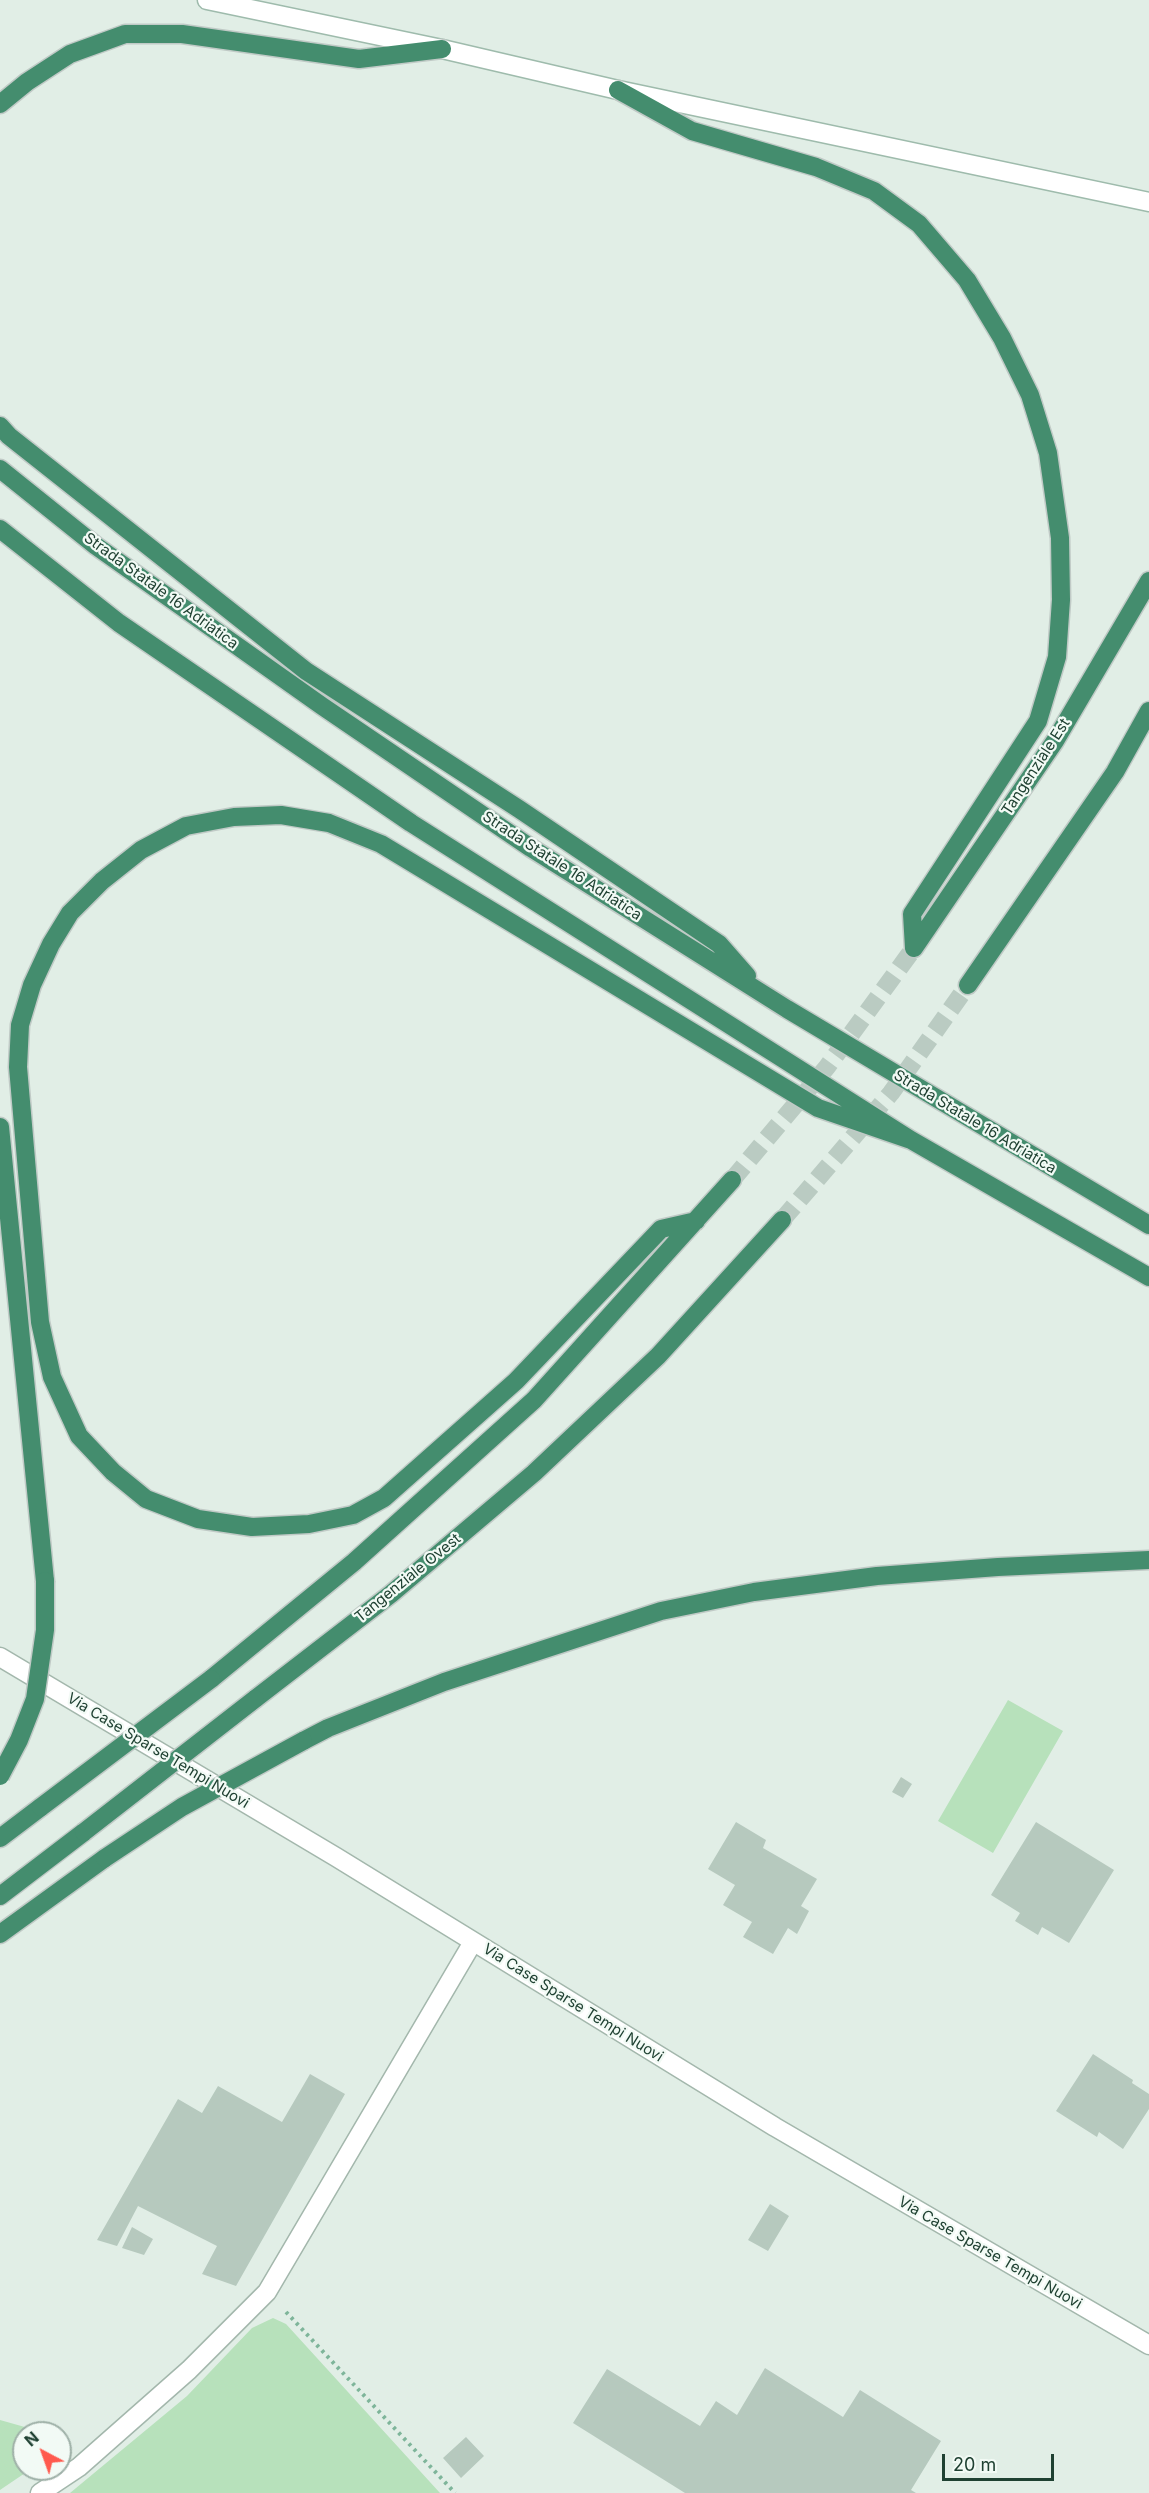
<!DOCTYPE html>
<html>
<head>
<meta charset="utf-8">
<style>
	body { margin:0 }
	#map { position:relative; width:1149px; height:2493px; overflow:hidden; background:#e1eee6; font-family:Inter,sans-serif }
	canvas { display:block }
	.north { position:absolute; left:12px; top:2421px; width:60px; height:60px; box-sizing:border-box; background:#f2faf5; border:2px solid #9eb0a7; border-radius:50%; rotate:319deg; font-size:16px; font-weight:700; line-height:24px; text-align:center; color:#1f4132 }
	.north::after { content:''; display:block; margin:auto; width:21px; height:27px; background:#ff5a4e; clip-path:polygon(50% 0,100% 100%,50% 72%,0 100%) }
	.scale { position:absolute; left:942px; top:2454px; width:112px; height:27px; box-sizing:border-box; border:3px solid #1f4132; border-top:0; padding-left:8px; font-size:18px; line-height:21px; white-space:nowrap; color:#1f4132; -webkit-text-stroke:4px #f2faf5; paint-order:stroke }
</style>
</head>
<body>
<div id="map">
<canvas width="1149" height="2493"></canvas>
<div class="north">N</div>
<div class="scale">20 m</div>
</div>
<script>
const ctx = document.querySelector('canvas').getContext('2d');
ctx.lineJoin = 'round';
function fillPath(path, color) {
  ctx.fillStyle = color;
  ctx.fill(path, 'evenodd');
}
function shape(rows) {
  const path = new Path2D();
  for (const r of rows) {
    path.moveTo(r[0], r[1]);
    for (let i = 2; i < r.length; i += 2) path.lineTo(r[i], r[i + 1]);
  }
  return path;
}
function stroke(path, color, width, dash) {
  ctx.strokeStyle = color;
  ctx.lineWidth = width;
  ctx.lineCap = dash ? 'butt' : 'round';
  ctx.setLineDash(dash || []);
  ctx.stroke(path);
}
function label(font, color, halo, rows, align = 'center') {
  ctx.font = font + ' Inter,sans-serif';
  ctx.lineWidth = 4.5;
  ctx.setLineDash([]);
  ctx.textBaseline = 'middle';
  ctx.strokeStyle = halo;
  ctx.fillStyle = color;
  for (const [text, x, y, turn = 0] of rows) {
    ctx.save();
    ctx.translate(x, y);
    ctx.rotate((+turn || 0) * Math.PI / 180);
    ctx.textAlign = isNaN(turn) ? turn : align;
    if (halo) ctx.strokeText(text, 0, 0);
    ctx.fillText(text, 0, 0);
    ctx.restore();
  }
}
fillPath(shape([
	[1008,1700,1063,1731,993,1853,938,1821],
	[273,2318,286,2324,440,2493,70,2493,187,2396,252,2328],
	[0,2420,46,2433,24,2433,24,2469,31,2469,0,2490]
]), '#b7e1bb');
fillPath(shape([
	[901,1777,912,1784,903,1798,892,1792],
	[736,1822,766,1840,763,1848,817,1879,801,1906,809,1911,797,1934,788,1928,773,1954,743,1937,752,1922,723,1905,735,1885,708,1869],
	[1036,1822,1114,1870,1069,1943,1042,1927,1038,1935,1015,1921,1020,1913,991,1895],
	[1093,2054,1133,2080,1132,2083,1149,2094,1149,2109,1123,2149,1099,2132,1097,2137,1056,2111],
	[310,2074,345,2094,236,2286,202,2274,217,2246,138,2206,117,2246,97,2240,178,2099,202,2113,218,2086,282,2122],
	[770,2204,789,2216,768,2251,748,2240],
	[132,2227,153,2239,144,2255,122,2248],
	[765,2368,843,2417,860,2390,941,2441,911,2490,916,2493,685,2493,573,2423,607,2369,700,2426,716,2401,737,2415],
	[466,2437,484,2456,461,2478,443,2458]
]), '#b6c9be');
stroke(shape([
	[732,1180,827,1067,914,948],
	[782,1220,891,1093,968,985]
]), '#bacbc2', 18, [18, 9]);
const service = shape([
	[40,2493,79,2467,189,2370,267,2292,473,1942]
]);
const tertiary = shape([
	[0,1657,336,1857,775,2127,1149,2345]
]);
const secondary = shape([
	[207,0,442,49,618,90,1149,202]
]);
const trunk = shape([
	[618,90,692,131,816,167,874,191,919,224,967,280,1002,338,1030,395,1048,453,1060,538,1061,600,1057,657,1038,721,912,914,914,948],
	[0,104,27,82,70,54,125,34,182,34,359,59,442,49],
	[0,426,9,436,306,671,519,809,719,944,747,976],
	[0,469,96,546,322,706,531,848,787,1009,1149,1225],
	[0,529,119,623,411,823,911,1140,1149,1277],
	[914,948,1055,741,1149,581],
	[968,985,1115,772,1149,711],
	[0,1127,45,1581],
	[696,1221,661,1229,516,1381,384,1498,353,1515,309,1524,252,1527,198,1519,146,1499,113,1472,79,1436,52,1377,40,1322,18,1067,20,1025,32,985,51,944,70,913,102,881,141,850,186,826,234,817,281,815,329,823,381,844,818,1108,911,1140],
	[211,1679,354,1562,534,1400,732,1180],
	[255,1699,391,1594,534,1473,658,1356,782,1220],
	[303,1741,328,1728,444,1682,661,1611,754,1592,877,1576,998,1567,1149,1560],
	[0,1838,41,1807],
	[0,1896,84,1832],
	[0,1934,105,1858]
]);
stroke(service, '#a3b7ac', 21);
stroke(tertiary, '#a3b7ac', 21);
stroke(secondary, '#9ebbac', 21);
stroke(trunk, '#c0cac6', 21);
stroke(shape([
	[286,2312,455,2493]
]), '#7eb59a', 4, [3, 4.5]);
stroke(service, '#fff', 18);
stroke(tertiary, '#fff', 18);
stroke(secondary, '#fff', 18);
stroke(trunk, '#448d6e', 18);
const trunkBridge = shape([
	[0,1776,19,1740,35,1699,45,1630,45,1581],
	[41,1807,211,1679],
	[84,1832,255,1699],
	[105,1858,182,1807,303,1741]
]);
stroke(trunkBridge, '#c0cac6', 21, []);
stroke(trunkBridge, '#448d6e', 18);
label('15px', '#1f4132', '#f2faf5', [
	["Strada Statale 16 Adriatica",161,591,36],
	["Tangenziale Est",1036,767,-57],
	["Strada Statale 16 Adriatica",562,866,33],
	["Strada Statale 16 Adriatica",975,1122,31],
	["Tangenziale Ovest",408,1578,-39],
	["Via Case Sparse Tempi Nuovi",158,1751,31],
	["Via Case Sparse Tempi Nuovi",573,2003,32],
	["Via Case Sparse Tempi Nuovi",990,2253,30]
]);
</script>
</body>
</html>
